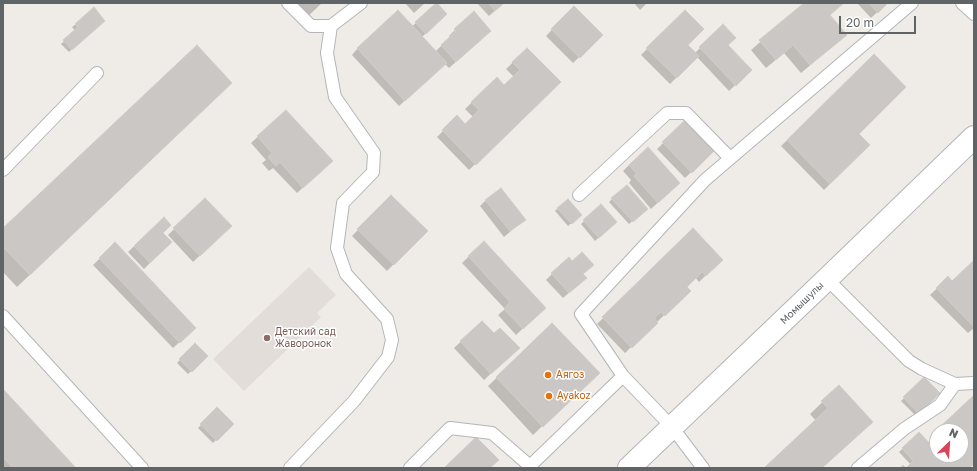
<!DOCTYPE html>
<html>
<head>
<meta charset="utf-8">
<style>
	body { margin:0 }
	#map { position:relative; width:977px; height:471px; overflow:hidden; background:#efece7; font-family:"Golos Text",sans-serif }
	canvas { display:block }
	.frame { position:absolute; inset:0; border:4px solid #5f6466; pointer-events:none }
	.north { position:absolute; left:929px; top:423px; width:40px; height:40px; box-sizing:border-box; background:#fff; border:1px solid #bfc1c2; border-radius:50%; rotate:25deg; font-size:11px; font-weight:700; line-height:16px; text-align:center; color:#5f6466 }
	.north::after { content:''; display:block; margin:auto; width:14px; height:18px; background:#d7465d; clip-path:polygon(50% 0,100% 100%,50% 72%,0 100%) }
	.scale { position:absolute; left:839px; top:16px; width:77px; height:18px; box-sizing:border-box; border:2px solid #5f6466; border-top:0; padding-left:5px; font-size:12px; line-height:14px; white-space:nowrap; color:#5f6466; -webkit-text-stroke:3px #fff; paint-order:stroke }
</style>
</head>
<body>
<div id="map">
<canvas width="977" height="471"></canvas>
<div class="frame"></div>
<div class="north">N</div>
<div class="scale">20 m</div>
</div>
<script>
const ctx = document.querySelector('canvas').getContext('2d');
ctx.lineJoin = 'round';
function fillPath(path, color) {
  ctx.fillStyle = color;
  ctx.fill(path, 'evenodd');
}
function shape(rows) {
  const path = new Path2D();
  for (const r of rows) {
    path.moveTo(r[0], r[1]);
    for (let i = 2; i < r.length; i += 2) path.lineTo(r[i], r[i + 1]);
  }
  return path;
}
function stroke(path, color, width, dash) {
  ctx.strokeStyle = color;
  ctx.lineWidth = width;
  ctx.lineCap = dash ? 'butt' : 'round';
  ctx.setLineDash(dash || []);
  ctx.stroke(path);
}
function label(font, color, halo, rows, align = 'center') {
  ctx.font = font + ' "Golos Text",sans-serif';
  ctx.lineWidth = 3;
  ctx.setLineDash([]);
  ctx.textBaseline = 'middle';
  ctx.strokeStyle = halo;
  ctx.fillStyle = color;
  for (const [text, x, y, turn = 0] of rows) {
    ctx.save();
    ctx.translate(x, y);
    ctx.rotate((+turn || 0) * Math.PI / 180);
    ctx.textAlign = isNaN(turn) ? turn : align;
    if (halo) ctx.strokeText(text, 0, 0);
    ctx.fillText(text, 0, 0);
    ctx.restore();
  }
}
fillPath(shape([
	[309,267,336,295,317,313,321,317,244,391,213,359]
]), '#e2ddd9');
fillPath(shape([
	[290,3,322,3,305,19],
	[405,3,425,3,414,13],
	[477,3,504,3,489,16],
	[634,3,647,3,640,10],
	[805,3,842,3,829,15,846,35,801,73,784,53,766,68,751,50],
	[857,3,887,3,871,18],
	[574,7,602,35,573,63,546,36],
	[685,11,687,45,695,53,723,25,727,45,751,70,729,91,697,57,670,84,641,55],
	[446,14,422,37,435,52,450,37,449,36,455,30,484,37,449,68,445,64,399,106,352,55,358,48,412,26,416,23],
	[101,23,69,52,61,44,75,31,72,27,76,24],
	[527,49,559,82,469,170,437,137,457,117,465,125,473,117,465,109,497,78,504,86,514,77,506,69],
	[874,56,858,134,869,145,824,190,781,146],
	[219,95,17,287,3,272,3,230],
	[286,111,326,167,297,193,273,168,269,171,262,163,266,160,251,143],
	[685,122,713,151,685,178,657,149],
	[629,165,679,183,651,209,629,183,631,180,623,171],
	[391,196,426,231,387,271,352,236],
	[205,199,231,226,193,262,168,235],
	[612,199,643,212,629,224,609,202],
	[486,200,524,220,504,237,480,206],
	[601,205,613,225,595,241,581,224],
	[558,208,578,218,568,226,555,211],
	[164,218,162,233,171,242,144,269,128,252],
	[693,230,722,260,699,282,695,277,685,287,689,291,625,353,597,324],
	[484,242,538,314,516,335,498,315,505,309,462,263],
	[115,244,195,328,173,348,93,265],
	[974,261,974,328,968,333,930,295,948,278,952,282],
	[552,274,582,274,579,284,563,298,546,280],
	[482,322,494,335,518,348,484,380,454,348],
	[552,325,589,382,533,435,488,386],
	[195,344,207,356,188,374,177,363],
	[924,379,938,393,916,416,901,401],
	[839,386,822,468,765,468,816,421,810,414],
	[3,390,74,468,3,468],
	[974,396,974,463,968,468,907,468,911,465,899,452,919,434,933,449,937,445,937,455,961,455,961,431,937,430],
	[217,409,232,424,213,443,198,428]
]), '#0003');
const building = shape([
	[436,3,437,3,447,14,426,34,415,22,436,3],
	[489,3,504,3,495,11,489,3],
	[804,3,844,3,830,15,847,35,810,65,793,45,776,60,759,40,804,3],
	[869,3,888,3,878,13,869,3],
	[574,6,603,35,580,58,551,29,574,6],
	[94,7,105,21,72,50,63,40,78,27,75,24,94,7],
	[398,10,447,63,405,101,357,48,398,10],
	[685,10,704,29,688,45,699,56,677,78,646,48,685,10],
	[474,11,491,31,456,62,441,45,456,31,454,29,474,11],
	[723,24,736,38,728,45,752,70,736,86,699,47,723,24],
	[197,45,232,83,30,275,3,247,3,228,197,45],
	[527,48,561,82,476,165,442,130,457,115,465,124,479,110,471,102,497,77,504,85,520,70,512,62,527,48],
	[874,54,906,87,859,134,870,145,830,184,787,140,874,54],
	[286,110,333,161,303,188,280,162,276,166,268,157,272,153,257,136,286,110],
	[685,120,714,151,692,173,662,142,685,120],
	[648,147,680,183,658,203,634,176,637,174,629,165,648,147],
	[627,185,648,209,633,222,611,198,627,185],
	[501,188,526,220,510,231,485,200,501,188],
	[391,195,428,231,394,265,357,229,391,195],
	[205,198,232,226,200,256,173,228,205,198],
	[568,199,582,215,572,224,557,208,568,199],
	[601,204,617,222,599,238,583,220,601,204],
	[164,217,171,225,163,233,172,242,150,263,134,246,164,217],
	[693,228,723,260,706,276,702,272,687,287,691,291,665,316,661,312,654,318,658,323,632,348,602,317,693,228],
	[484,241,546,308,523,329,504,309,510,302,468,256,484,241],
	[115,242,196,328,180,343,99,258,115,242],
	[582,252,594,265,583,274,587,278,569,293,551,273,569,257,572,261,582,252],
	[974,260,974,327,936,288,948,276,952,281,974,260],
	[482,321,494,333,500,328,520,348,491,374,460,341,482,321],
	[552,323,600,373,543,427,496,377,552,323],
	[195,343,208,356,192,372,179,359,195,343],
	[924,377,940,393,919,414,903,397,924,377],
	[839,385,873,422,822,468,765,468,765,467,828,408,821,401,839,385],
	[3,389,76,468,13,468,3,457,3,389],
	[974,395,974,464,969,468,900,468,903,465,906,468,913,461,902,448,919,432,933,447,937,444,937,455,961,455,961,431,944,431,940,427,974,395],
	[217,407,234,424,217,441,200,424,217,407],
	[476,437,499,460,490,468,444,468,476,437]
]);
fillPath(building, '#cbc7c4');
stroke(building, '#d3ccc6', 1);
const lane = shape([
	[288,3,311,26,331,26],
	[962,3,974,14],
	[3,170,97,73],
	[579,195,667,113,686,113,730,158],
	[827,279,909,361,922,369,955,384,974,383],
	[3,316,142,468],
	[290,468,354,401,388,357,392,340,387,319,346,274,337,248,343,203,373,172,374,153,335,97,327,53,331,26,361,3],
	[410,468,450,428,492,433,530,466,623,376],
	[703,468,672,427,623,376,581,314,705,180,912,3],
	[858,468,904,429,940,405,955,384]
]);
const secondary = shape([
	[629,468,827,279,974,137]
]);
stroke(lane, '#b2b6b8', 14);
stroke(secondary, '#b2b5b8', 24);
stroke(lane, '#fff', 12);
stroke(secondary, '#fff', 22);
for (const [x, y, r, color] of [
	[267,338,4,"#8d6e63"],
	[548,375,4,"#e8710a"],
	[549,396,4,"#e8710a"]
]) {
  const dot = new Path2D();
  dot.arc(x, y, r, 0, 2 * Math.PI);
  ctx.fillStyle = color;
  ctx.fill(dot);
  stroke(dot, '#fff', 1.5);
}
label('10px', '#5f6466', '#fff', [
	["Момышулы",802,303,-44]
]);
label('10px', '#785e54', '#fff', [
	["Детский сад",275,332],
	["Жаворонок",275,344]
], 'left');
label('10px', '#c56008', '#fff', [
	["Аягоз",556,375],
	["Ayakoz",557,396]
], 'left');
</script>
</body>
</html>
